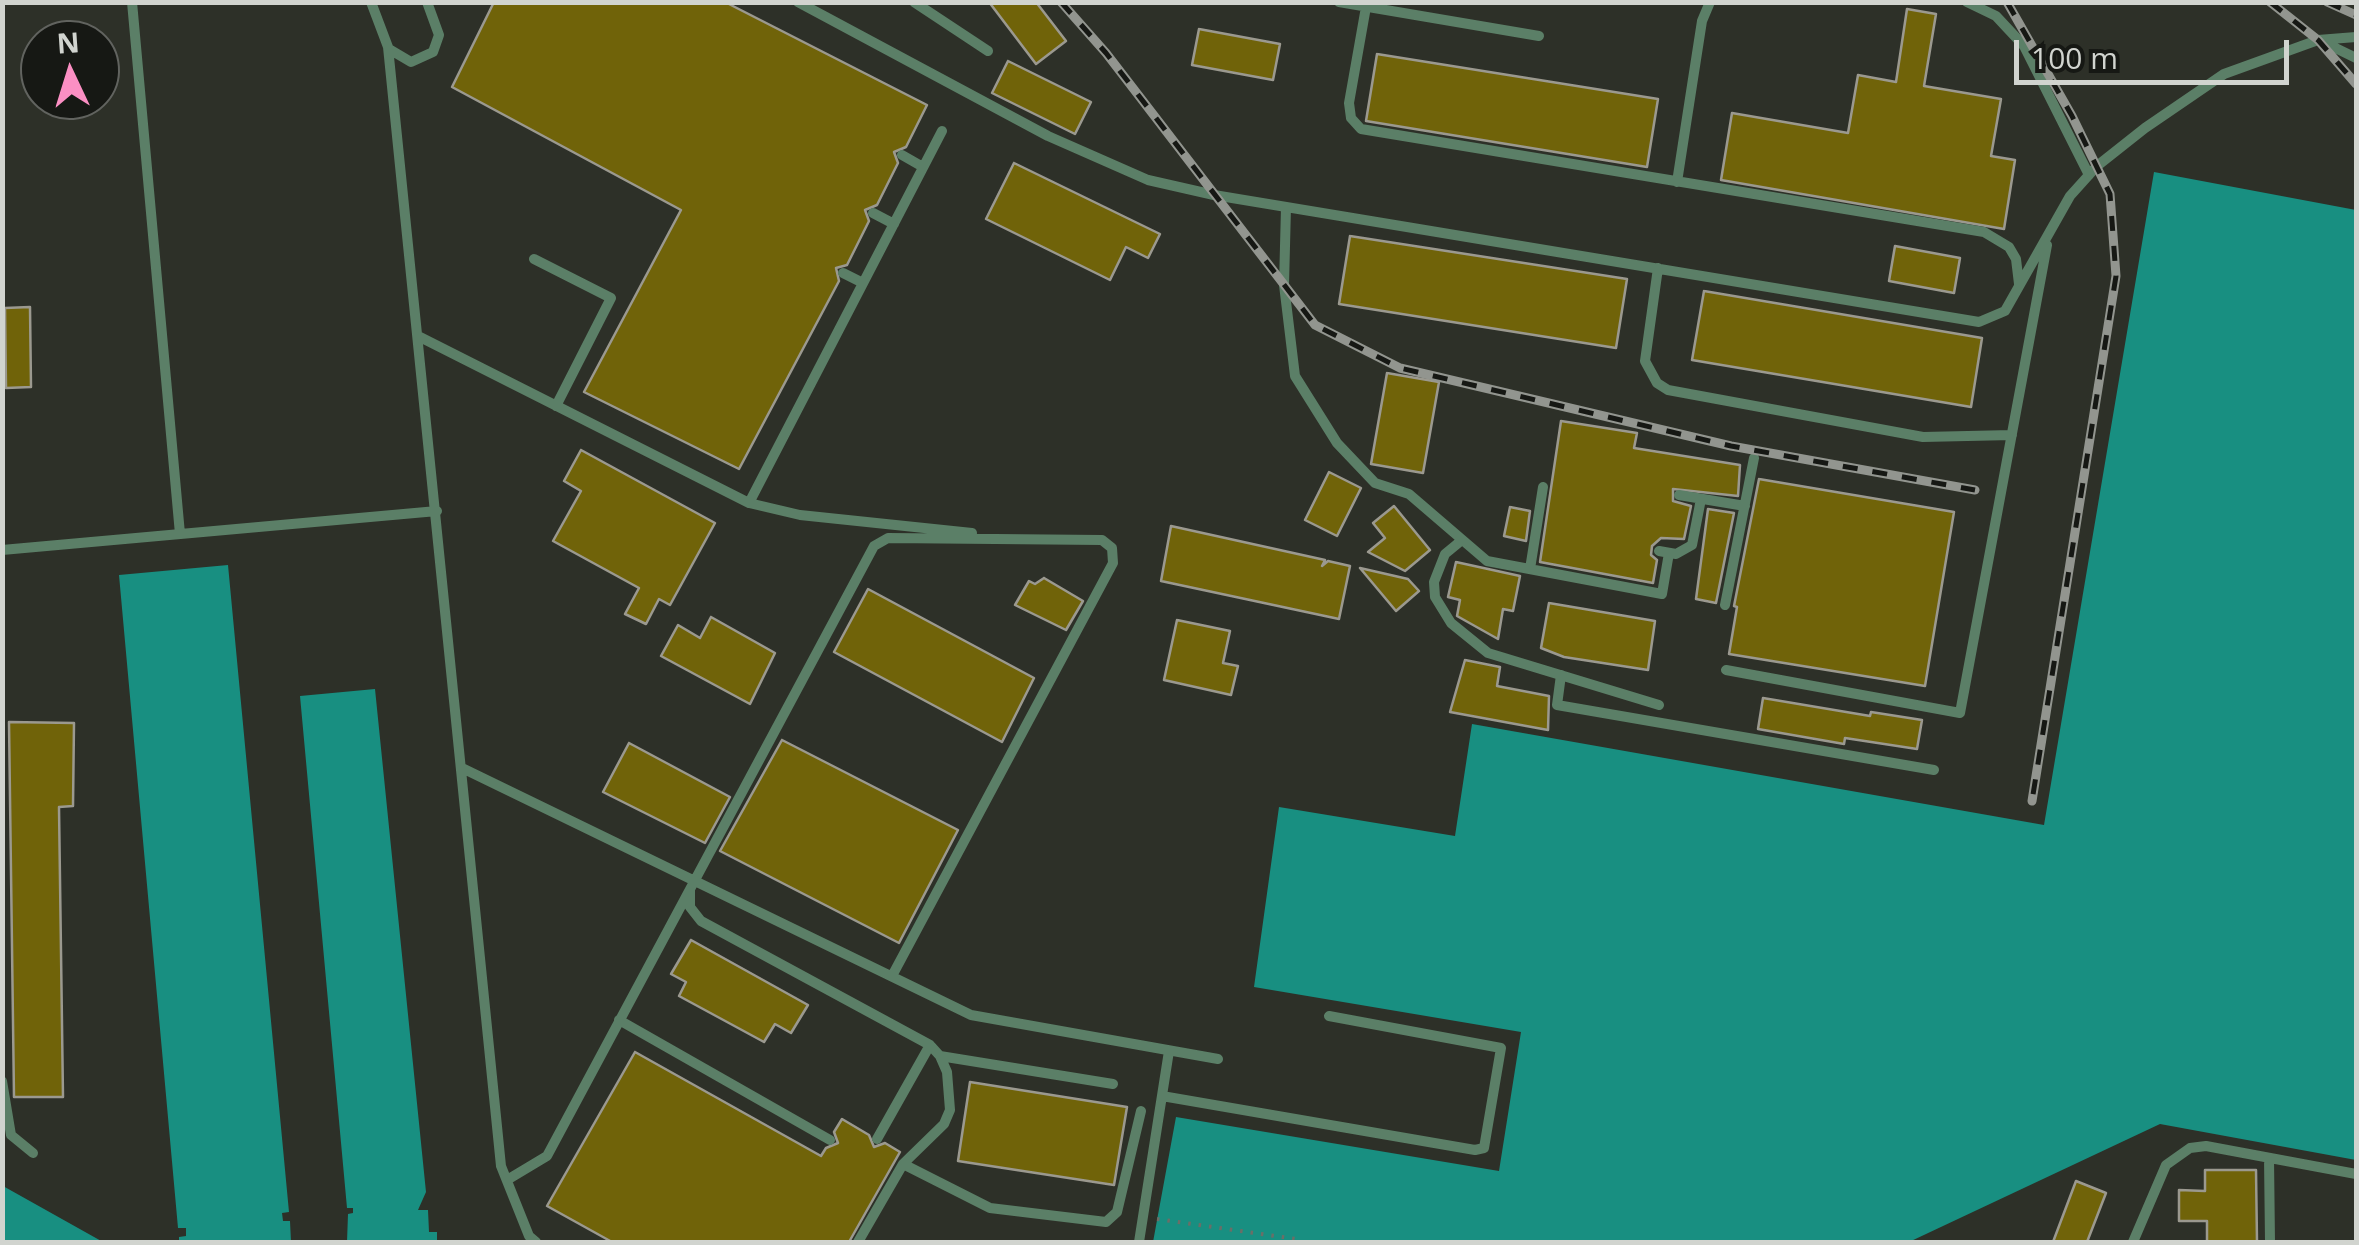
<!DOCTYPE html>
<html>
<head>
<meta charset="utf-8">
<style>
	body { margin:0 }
	#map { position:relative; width:2359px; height:1245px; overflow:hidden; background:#2d3028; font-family:"Open Sans",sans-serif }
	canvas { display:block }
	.frame { position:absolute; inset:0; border:5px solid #d1d4cf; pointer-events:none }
	.north { position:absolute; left:20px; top:20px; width:100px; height:100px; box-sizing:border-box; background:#161814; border:2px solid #61635f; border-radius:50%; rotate:356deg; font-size:28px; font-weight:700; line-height:40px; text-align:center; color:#d1d4cf }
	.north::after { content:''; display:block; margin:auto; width:35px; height:45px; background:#fb8fc3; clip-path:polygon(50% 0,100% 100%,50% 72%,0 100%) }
	.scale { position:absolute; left:2014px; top:40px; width:275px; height:45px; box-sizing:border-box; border:5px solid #d1d4cf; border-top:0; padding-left:12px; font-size:30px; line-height:35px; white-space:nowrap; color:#d1d4cf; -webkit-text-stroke:8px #161814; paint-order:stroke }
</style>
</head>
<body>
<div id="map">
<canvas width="2359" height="1245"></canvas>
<div class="frame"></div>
<div class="north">N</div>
<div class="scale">100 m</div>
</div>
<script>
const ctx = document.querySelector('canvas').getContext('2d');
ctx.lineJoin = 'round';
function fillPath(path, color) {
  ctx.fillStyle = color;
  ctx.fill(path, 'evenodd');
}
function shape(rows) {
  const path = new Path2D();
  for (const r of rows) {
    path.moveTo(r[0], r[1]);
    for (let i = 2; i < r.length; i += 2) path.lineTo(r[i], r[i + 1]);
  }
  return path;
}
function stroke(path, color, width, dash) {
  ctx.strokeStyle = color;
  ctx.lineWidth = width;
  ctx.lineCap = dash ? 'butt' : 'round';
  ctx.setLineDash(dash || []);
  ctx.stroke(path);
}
fillPath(shape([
	[2154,172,2356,210,2356,1160,2160,1124,1909,1242,1153,1242,1176,1117,1499,1171,1521,1032,1254,987,1279,807,1455,836,1472,724,2044,825],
	[228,565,289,1212,282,1213,283,1221,290,1221,291,1242,179,1242,179,1237,186,1236,186,1228,178,1228,119,575],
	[375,689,426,1192,418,1210,428,1210,429,1232,437,1232,437,1242,347,1242,348,1214,353,1213,353,1208,347,1208,300,696],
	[2,1186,3,1186,103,1242,3,1242]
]), '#188f81');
const building = shape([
	[494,2,725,2,927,105,906,147,894,152,898,163,877,205,865,210,869,221,847,265,836,268,839,281,739,469,584,392,681,210,452,87,494,2],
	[989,2,1036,2,1066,41,1036,64,989,2],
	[1907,9,1936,14,1924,86,2001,99,1991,156,2015,160,2004,229,1721,180,1732,113,1848,133,1858,75,1896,82,1907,9],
	[1199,29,1280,44,1273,80,1192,65,1199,29],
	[1377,54,1658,99,1647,167,1366,121,1377,54],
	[1008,61,1091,102,1075,134,992,93,1008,61],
	[1014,163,1160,234,1148,258,1126,247,1110,280,986,219,1014,163],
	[1350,236,1627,279,1616,348,1339,304,1350,236],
	[1895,246,1960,258,1954,293,1889,281,1895,246],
	[1704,291,1982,338,1971,407,1692,360,1704,291],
	[30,307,31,387,6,388,5,308,30,307],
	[1387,373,1439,382,1423,473,1371,464,1387,373],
	[1561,421,1637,433,1634,448,1740,465,1738,496,1673,489,1673,501,1691,506,1684,539,1661,538,1652,546,1651,555,1657,560,1653,583,1540,562,1561,421],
	[581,450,715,523,670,605,659,599,646,624,625,614,639,588,553,541,581,491,564,481,581,450],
	[1329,472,1361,488,1337,536,1305,520,1329,472],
	[1759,479,1954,512,1925,686,1729,654,1737,607,1734,606,1759,479],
	[1394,506,1430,550,1405,571,1368,552,1385,538,1373,523,1394,506],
	[1510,507,1530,511,1526,541,1504,536,1510,507],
	[1708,509,1734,513,1716,603,1696,599,1708,509],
	[1171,526,1325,560,1322,566,1328,561,1350,566,1339,619,1161,581,1171,526],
	[1456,562,1520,576,1513,611,1503,609,1498,639,1457,616,1460,600,1448,597,1456,562],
	[1360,568,1408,579,1419,591,1396,611,1360,568],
	[1044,578,1083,601,1066,630,1015,605,1029,581,1035,584,1044,578],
	[868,589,1034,678,1002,742,834,652,868,589],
	[1549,603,1655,621,1648,670,1564,657,1541,648,1549,603],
	[711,617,775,653,750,704,661,656,678,625,700,638,711,617],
	[1177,620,1230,631,1223,663,1238,666,1231,695,1164,680,1177,620],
	[1465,660,1500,667,1497,686,1549,696,1548,730,1450,712,1465,660],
	[1763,698,1870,716,1871,712,1922,720,1917,749,1845,738,1844,744,1758,729,1763,698],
	[9,722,74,723,73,806,59,807,63,1097,14,1097,9,722],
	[782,740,958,830,899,943,720,851,782,740],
	[629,743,730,797,705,843,603,792,629,743],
	[691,940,808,1005,791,1033,775,1024,764,1042,679,996,686,982,671,974,691,940],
	[635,1052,821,1156,826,1148,838,1143,834,1132,842,1119,869,1135,874,1147,885,1143,900,1152,849,1242,612,1242,547,1206,635,1052],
	[970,1082,1127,1107,1114,1185,958,1161,970,1082],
	[2205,1170,2256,1170,2257,1242,2207,1242,2207,1221,2179,1221,2179,1190,2205,1191,2205,1170],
	[2076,1181,2106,1193,2087,1242,2053,1242,2076,1181]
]);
fillPath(building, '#706309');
stroke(building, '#9b998f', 2.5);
stroke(shape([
	[1157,1219,1296,1239]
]), '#6b6e67', 4, [2.5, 8]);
stroke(shape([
	[132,2,180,534],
	[371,2,388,47,501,1166,529,1236,536,1242],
	[798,2,1048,136,1148,180,1214,195,1979,322,2005,311,2070,196,2097,166,2145,128,2224,74,2318,40,2356,37],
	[914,2,988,51],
	[1339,2,1539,36],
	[1967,2,1996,16,2024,46,2089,175],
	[1366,7,1349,103,1351,118,1361,129,1984,232,2009,247,2016,259,2019,284],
	[2319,40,2356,58],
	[389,49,411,62,433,52,439,35,427,2],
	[902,155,923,167],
	[1677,182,1702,21,1710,2],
	[1286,207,1284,285,1295,376,1337,443,1375,483,1409,494,1487,561,1662,594,1669,553],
	[873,213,894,224],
	[534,259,611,298,556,406],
	[1658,268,1645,361,1657,383,1668,390,1923,437,2012,435],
	[843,273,863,283],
	[420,337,749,503,800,515,972,533],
	[1679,495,1745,506],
	[749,503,942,131],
	[1462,540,1445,554,1434,582,1435,597,1451,623,1488,653,1659,705],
	[2,550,437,511],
	[1659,551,1676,554,1692,545,1701,499],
	[1530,569,1543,487],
	[1725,605,1754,458],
	[1726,670,1960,713,2047,245],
	[1561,675,1557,705,1934,770],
	[462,768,971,1015,1218,1059],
	[690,890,690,907,701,921,930,1045,940,1056,947,1072,950,1110,944,1124,903,1164,858,1242],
	[619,1020,830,1140],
	[940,1056,1113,1084],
	[2,1081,11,1135,33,1153],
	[1162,1096,1475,1150,1484,1148,1501,1048,1329,1016],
	[877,1139,930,1045],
	[2269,1158,2270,1242],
	[903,1164,990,1208,1106,1222,1117,1212,1141,1111],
	[507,1180,547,1156,874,546,888,538,1102,540,1112,548,1113,563,892,976],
	[1139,1242,1169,1051],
	[2133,1242,2166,1165,2190,1148,2206,1146,2356,1174]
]), '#5b7f67', 10);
const rail = shape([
	[1061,2,1106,53,1315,325,1400,368,1731,446,1975,490],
	[2007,2,2072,116,2110,194,2116,276,2032,801],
	[2270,2,2318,40,2356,84],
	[2327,2,2356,15]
]);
stroke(rail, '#92958f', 9);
stroke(rail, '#161814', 5, [15]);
</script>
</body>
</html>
